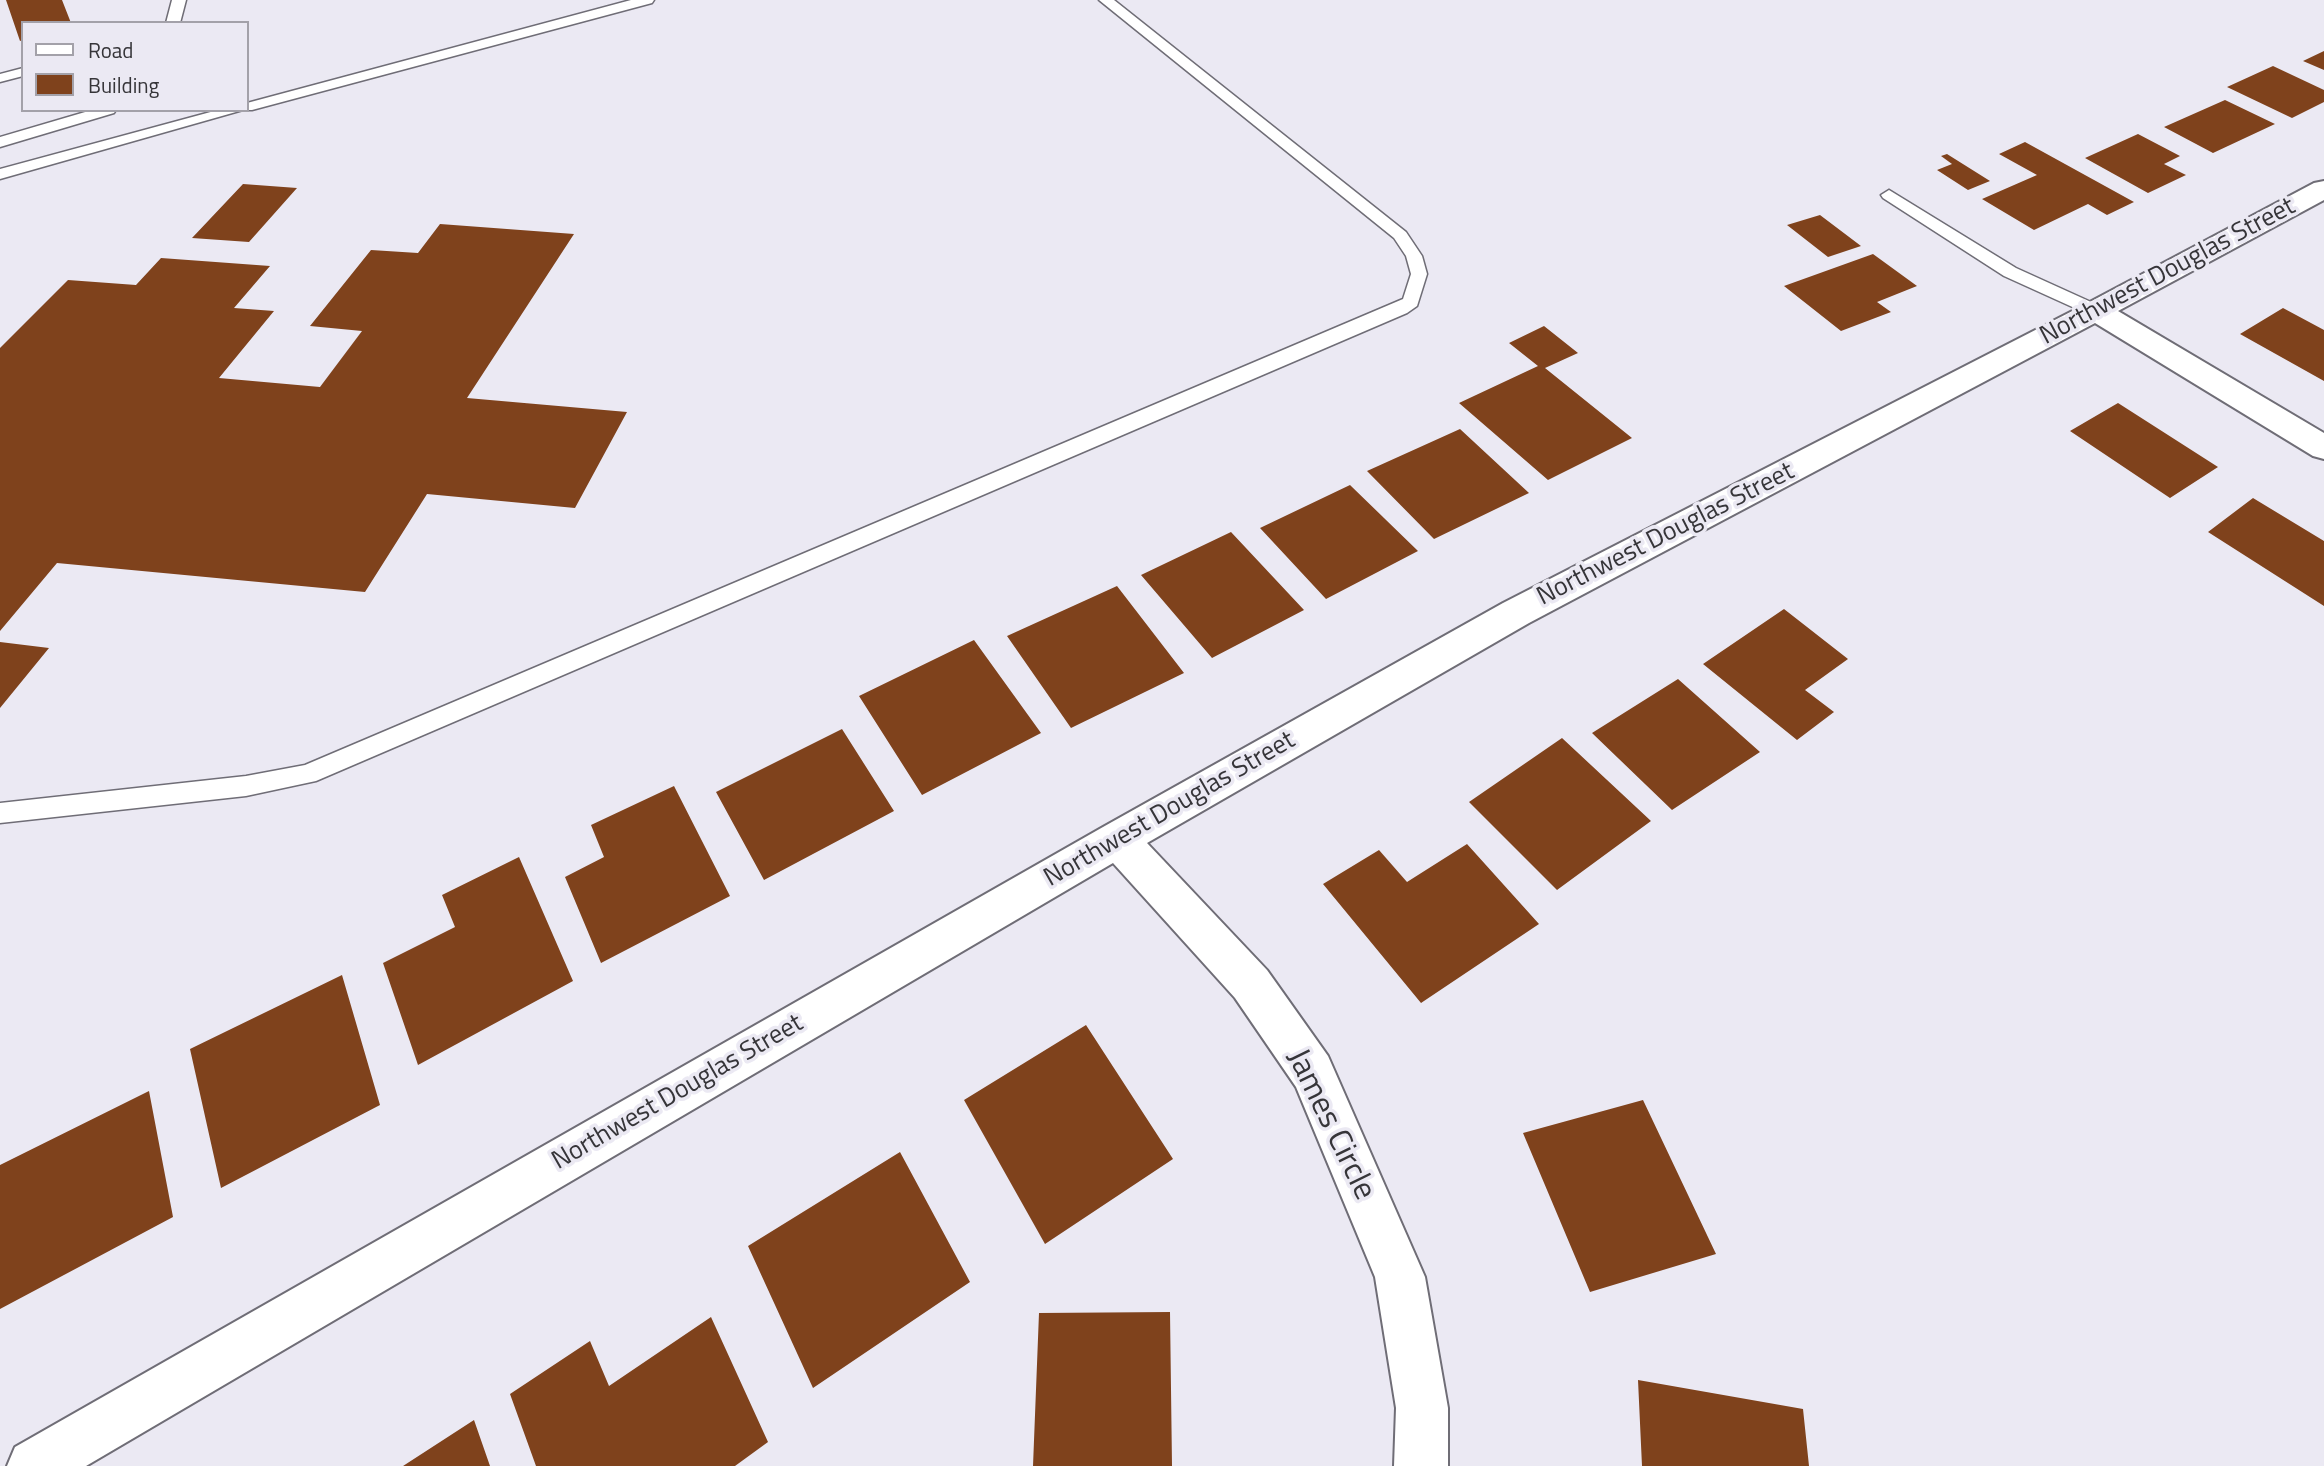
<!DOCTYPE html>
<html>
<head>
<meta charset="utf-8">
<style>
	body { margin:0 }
	#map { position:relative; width:2324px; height:1466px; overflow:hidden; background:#ebe9f3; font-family:"Titillium Web",sans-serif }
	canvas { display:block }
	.legend { position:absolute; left:21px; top:21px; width:228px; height:91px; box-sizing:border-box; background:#ebe9f3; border:2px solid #a3a1a9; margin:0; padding:9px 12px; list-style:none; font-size:21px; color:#363539 }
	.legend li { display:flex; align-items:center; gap:14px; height:35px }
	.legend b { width:35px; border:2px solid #a3a1a9 }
</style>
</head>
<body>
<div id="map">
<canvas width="2324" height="1466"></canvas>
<ul class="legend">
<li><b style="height:9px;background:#fff"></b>Road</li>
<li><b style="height:19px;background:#7f421c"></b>Building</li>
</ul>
</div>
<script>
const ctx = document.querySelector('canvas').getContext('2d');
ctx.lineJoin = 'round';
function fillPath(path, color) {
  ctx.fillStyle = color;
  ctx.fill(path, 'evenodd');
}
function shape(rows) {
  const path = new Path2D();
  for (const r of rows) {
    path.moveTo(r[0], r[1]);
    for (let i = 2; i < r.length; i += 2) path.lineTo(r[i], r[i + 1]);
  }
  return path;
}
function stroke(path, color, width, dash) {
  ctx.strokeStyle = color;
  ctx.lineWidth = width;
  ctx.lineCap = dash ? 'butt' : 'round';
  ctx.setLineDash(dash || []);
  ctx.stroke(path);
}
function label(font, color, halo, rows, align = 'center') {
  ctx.font = font + ' "Titillium Web",sans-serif';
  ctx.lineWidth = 7;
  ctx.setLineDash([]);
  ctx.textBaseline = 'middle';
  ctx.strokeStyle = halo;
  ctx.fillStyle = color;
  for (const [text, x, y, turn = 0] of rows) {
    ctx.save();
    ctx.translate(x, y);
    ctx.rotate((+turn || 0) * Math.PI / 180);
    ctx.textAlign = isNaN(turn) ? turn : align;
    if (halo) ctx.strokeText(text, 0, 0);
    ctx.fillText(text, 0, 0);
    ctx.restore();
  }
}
fillPath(shape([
	[6,0,62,0,71,23,23,23,23,40,20,41],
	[2324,51,2324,70,2303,61],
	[2273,66,2324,90,2324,102,2292,118,2227,87],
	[2225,100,2275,124,2213,153,2164,127],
	[2138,134,2180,156,2164,164,2186,175,2148,193,2085,158],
	[2025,142,2134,202,2107,215,2088,204,2034,230,1982,199,2037,175,1999,154],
	[1947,154,1990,181,1968,190,1937,170,1952,164,1941,156],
	[243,184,297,188,249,242,192,238],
	[1820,215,1861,246,1828,257,1787,225],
	[440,224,574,234,467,398,627,412,575,508,427,494,365,592,57,563,0,631,0,348,68,280,136,285,161,258,270,266,234,308,274,311,219,378,320,387,362,331,310,326,371,250,418,253],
	[1873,254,1917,286,1877,302,1891,312,1841,331,1784,286],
	[2283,308,2324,330,2324,381,2240,334],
	[1544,326,1578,353,1545,368,1632,438,1548,480,1459,403,1538,366,1509,343],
	[2118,403,2218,467,2170,498,2070,431],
	[1460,429,1529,493,1434,539,1367,471],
	[1350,485,1418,551,1326,599,1260,528],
	[2253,498,2324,541,2324,606,2208,532],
	[1231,532,1304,610,1212,658,1141,575],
	[1117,586,1184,673,1071,728,1007,636],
	[1784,609,1848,659,1805,690,1834,712,1797,740,1703,664],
	[974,640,1041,733,922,795,859,696],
	[0,642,49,648,0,708],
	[1678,679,1760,752,1672,810,1592,733],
	[842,729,894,811,764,880,716,792],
	[1562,738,1651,821,1557,890,1469,802],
	[674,786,730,896,601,963,565,877,604,857,591,825],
	[1467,844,1539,924,1421,1003,1323,884,1379,850,1407,882],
	[519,857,573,981,418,1065,383,963,455,927,442,895],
	[342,975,380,1105,221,1188,190,1049],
	[1086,1025,1173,1159,1045,1244,964,1100],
	[149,1091,173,1217,0,1309,0,1165],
	[1643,1100,1716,1254,1590,1292,1523,1133],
	[900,1152,970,1282,813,1388,748,1246],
	[1170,1312,1172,1466,1033,1466,1039,1313],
	[711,1317,768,1442,735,1466,536,1466,510,1394,590,1341,609,1386],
	[1638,1380,1803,1409,1809,1466,1642,1466],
	[474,1420,490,1466,403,1466]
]), '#7f421c');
const service = shape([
	[172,0,186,0,180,23,166,23,172,0],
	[631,0,654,0,652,3,252,110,243,110,0,179,0,169,218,110,247,110,247,103,631,0],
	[1099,0,1114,0,1406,232,1422,256,1427,274,1417,306,1407,313,316,781,246,796,0,823,0,803,246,776,305,765,1403,299,1411,274,1406,256,1394,238,1099,0],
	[23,68,23,76,0,82,0,74,23,68],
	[92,110,116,110,114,113,0,147,0,137,92,110],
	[1889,190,2016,268,2102,307,2105,311,2102,315,2090,315,2004,276,1883,198,1881,195,1889,190]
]);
const minor = shape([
	[2324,181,2324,200,2118,311,2324,433,2324,459,2313,456,2095,323,1529,623,1147,843,1267,970,1328,1056,1425,1277,1448,1408,1448,1466,1394,1466,1396,1408,1375,1277,1296,1087,1235,998,1113,863,86,1466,7,1466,15,1447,1103,827,1503,603,2086,304,2314,183,2324,181]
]);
stroke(service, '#6f6d76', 3);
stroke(minor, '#6f6d76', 4);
fillPath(service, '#fff');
fillPath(minor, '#fff');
label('26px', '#363539', '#ebe9f3', [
	["Northwest Douglas Street",2168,272,-28],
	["Northwest Douglas Street",1666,535,-27],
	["Northwest Douglas Street",1170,810,-30],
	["Northwest Douglas Street",678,1093,-30]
]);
label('32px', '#363539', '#ebe9f3', [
	["James Circle",1330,1125,64]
]);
</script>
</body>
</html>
